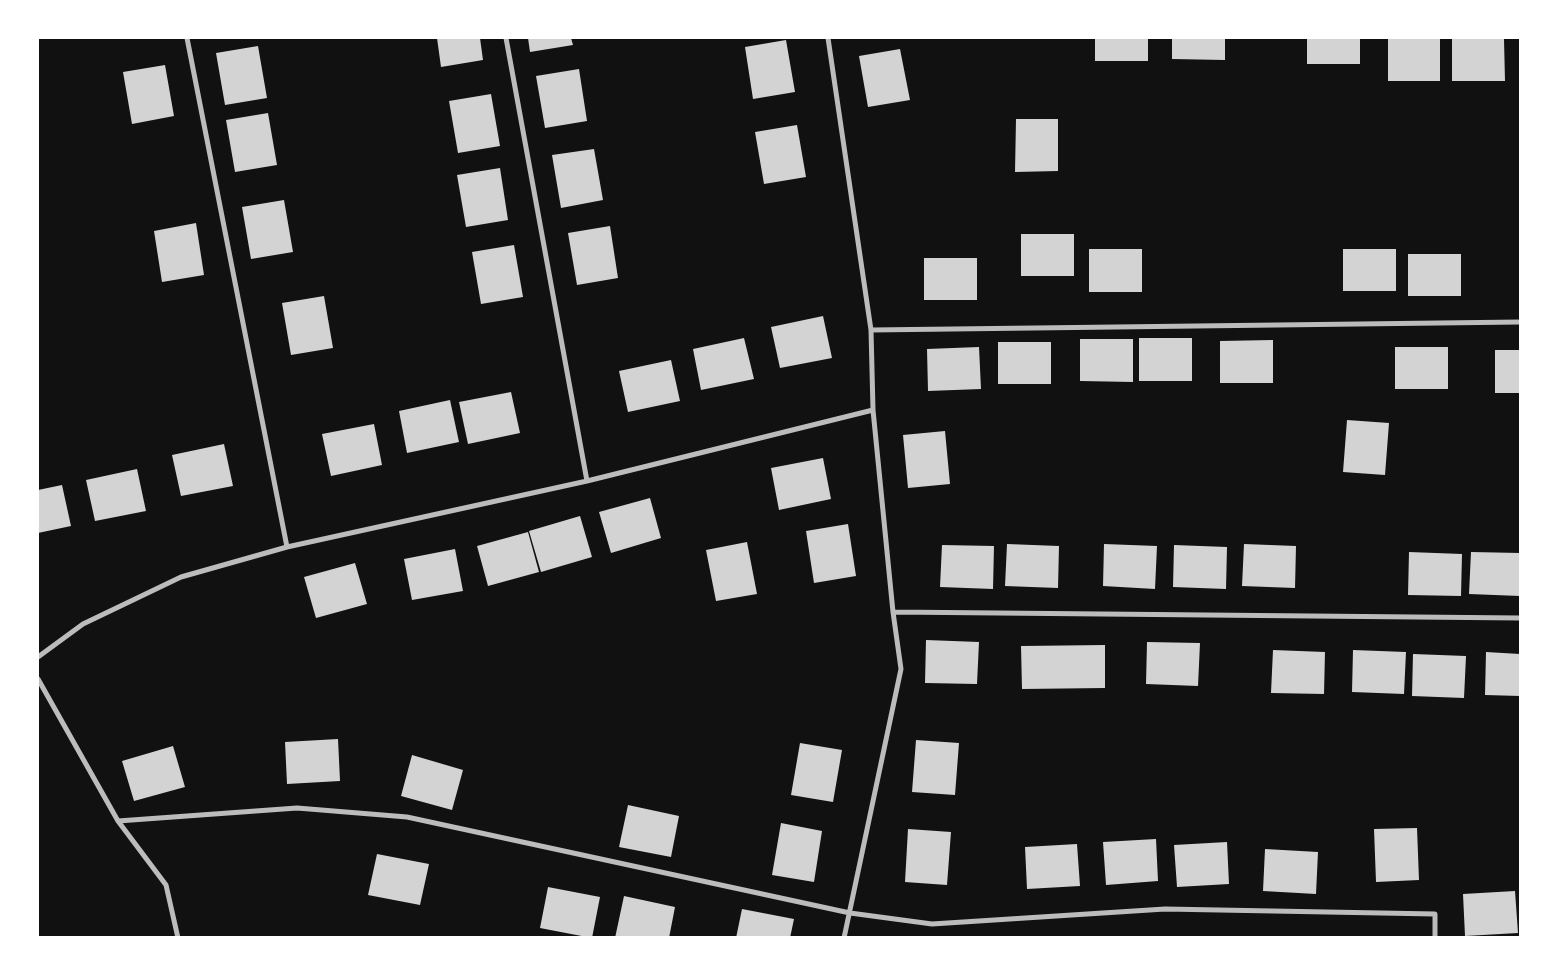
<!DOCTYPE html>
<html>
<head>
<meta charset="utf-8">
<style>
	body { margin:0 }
	#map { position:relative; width:1558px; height:975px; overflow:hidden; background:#111; font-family:Signika,sans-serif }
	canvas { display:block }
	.frame { position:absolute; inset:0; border:39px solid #fff; pointer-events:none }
</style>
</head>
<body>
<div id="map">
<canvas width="1558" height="975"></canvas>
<div class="frame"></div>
</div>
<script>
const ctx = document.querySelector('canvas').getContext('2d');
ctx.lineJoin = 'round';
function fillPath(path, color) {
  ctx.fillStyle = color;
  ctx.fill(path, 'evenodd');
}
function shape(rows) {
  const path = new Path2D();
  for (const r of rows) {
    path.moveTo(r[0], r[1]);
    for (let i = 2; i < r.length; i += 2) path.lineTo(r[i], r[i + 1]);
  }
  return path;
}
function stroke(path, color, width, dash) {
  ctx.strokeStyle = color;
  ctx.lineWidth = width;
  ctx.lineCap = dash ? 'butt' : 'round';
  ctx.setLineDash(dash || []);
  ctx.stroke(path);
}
fillPath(shape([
	[437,38,480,38,483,60,441,67],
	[528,38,571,38,573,45,530,52],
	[1095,38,1148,38,1148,61,1095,61],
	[1172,38,1225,38,1225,60,1172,59],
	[1307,38,1360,38,1360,64,1307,64],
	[1388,39,1440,39,1440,81,1388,81],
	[1452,39,1504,39,1505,81,1452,81],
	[786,40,795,92,753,99,745,47],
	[258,46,267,98,225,105,216,53],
	[900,49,910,100,868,107,859,56],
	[165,65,174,116,132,124,123,72],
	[579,69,587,121,545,128,536,76],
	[491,94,500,146,458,153,449,101],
	[268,113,277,165,235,172,226,120],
	[1016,119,1058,119,1058,171,1015,172],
	[797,125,806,177,764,184,755,132],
	[594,149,603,200,561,208,552,155],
	[500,168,508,220,466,227,457,175],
	[284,200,293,252,251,259,242,207],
	[196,223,204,275,162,282,154,231],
	[610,226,618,278,577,285,568,233],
	[1021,234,1074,234,1074,276,1021,276],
	[514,245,523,297,481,304,472,252],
	[1089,249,1142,249,1142,292,1089,292],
	[1343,249,1396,249,1396,291,1343,291],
	[1408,254,1461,254,1461,296,1408,296],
	[924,258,977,258,977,300,924,300],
	[324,296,333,348,291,355,282,303],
	[823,316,832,358,780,368,771,327],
	[744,338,754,379,701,390,693,349],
	[1139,338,1192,338,1192,381,1139,381],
	[1080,339,1133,339,1133,382,1080,381],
	[1273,340,1273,383,1220,383,1220,341],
	[998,342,1051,342,1051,384,998,384],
	[979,347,981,389,928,391,927,349],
	[1395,347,1448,347,1448,389,1395,389],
	[1495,350,1520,350,1520,393,1495,393],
	[671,360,680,401,628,412,619,371],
	[511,392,520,433,468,444,459,402],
	[450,400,459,442,407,453,399,411],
	[1347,420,1389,423,1385,475,1343,472],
	[374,424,382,465,331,476,322,434],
	[945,431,950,484,908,488,903,435],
	[224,444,233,486,181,496,172,455],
	[823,458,831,499,779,510,771,468],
	[137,469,146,511,95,521,86,480],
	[62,485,71,526,38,533,38,490],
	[650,498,661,538,611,553,599,512],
	[580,516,592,557,541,572,529,531],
	[848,524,856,576,814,583,806,531],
	[528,532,539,572,488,586,477,546],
	[747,542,757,594,716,601,706,550],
	[1007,544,1059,546,1058,588,1005,586],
	[1104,544,1157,546,1155,589,1103,586],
	[1244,544,1296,546,1295,588,1242,586],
	[942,545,994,546,993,589,940,587],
	[1174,545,1227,547,1226,589,1173,587],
	[455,549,463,591,412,600,404,559],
	[1409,552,1462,554,1461,596,1408,595],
	[1471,552,1520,553,1520,596,1469,594],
	[355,563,367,604,316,618,304,577],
	[926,640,979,642,977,684,925,683],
	[1147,642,1200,643,1198,686,1146,684],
	[1105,645,1105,688,1022,689,1021,646],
	[1273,650,1325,652,1324,694,1271,693],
	[1353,650,1406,652,1404,694,1352,692],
	[1486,652,1520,654,1520,696,1485,695],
	[1413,654,1466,656,1464,698,1412,696],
	[338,739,340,781,287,784,285,742],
	[916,740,959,743,955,795,912,792],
	[800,743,842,750,833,802,791,795],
	[173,746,185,787,134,801,122,761],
	[412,755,463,770,452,810,401,796],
	[628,805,679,816,671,857,619,847],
	[781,823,822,831,814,882,772,875],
	[1417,828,1419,880,1376,882,1374,829],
	[908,829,951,832,947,885,905,882],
	[1156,839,1158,881,1106,885,1103,842],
	[1227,842,1229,884,1177,887,1174,845],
	[1077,844,1080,886,1027,889,1025,847],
	[1265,849,1318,852,1316,894,1263,891],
	[377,854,429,864,420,905,368,895],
	[548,887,600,897,592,938,540,928],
	[1515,891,1518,933,1465,936,1463,894],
	[624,896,675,907,669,938,615,938],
	[742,909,794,919,790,938,736,938]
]), '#d3d3d3');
stroke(shape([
	[187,38,287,547],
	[506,38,587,481],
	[828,38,871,330,873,410,893,612,901,669,844,938],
	[871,330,1520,322],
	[893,612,1520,618],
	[38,657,83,624,181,577,287,547,587,481,873,410],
	[38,679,118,821,166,885,178,938],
	[118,821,297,808,407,817,850,913,932,924,1165,909,1435,914,1435,938]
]), '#bcbcbc', 5);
</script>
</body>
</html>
